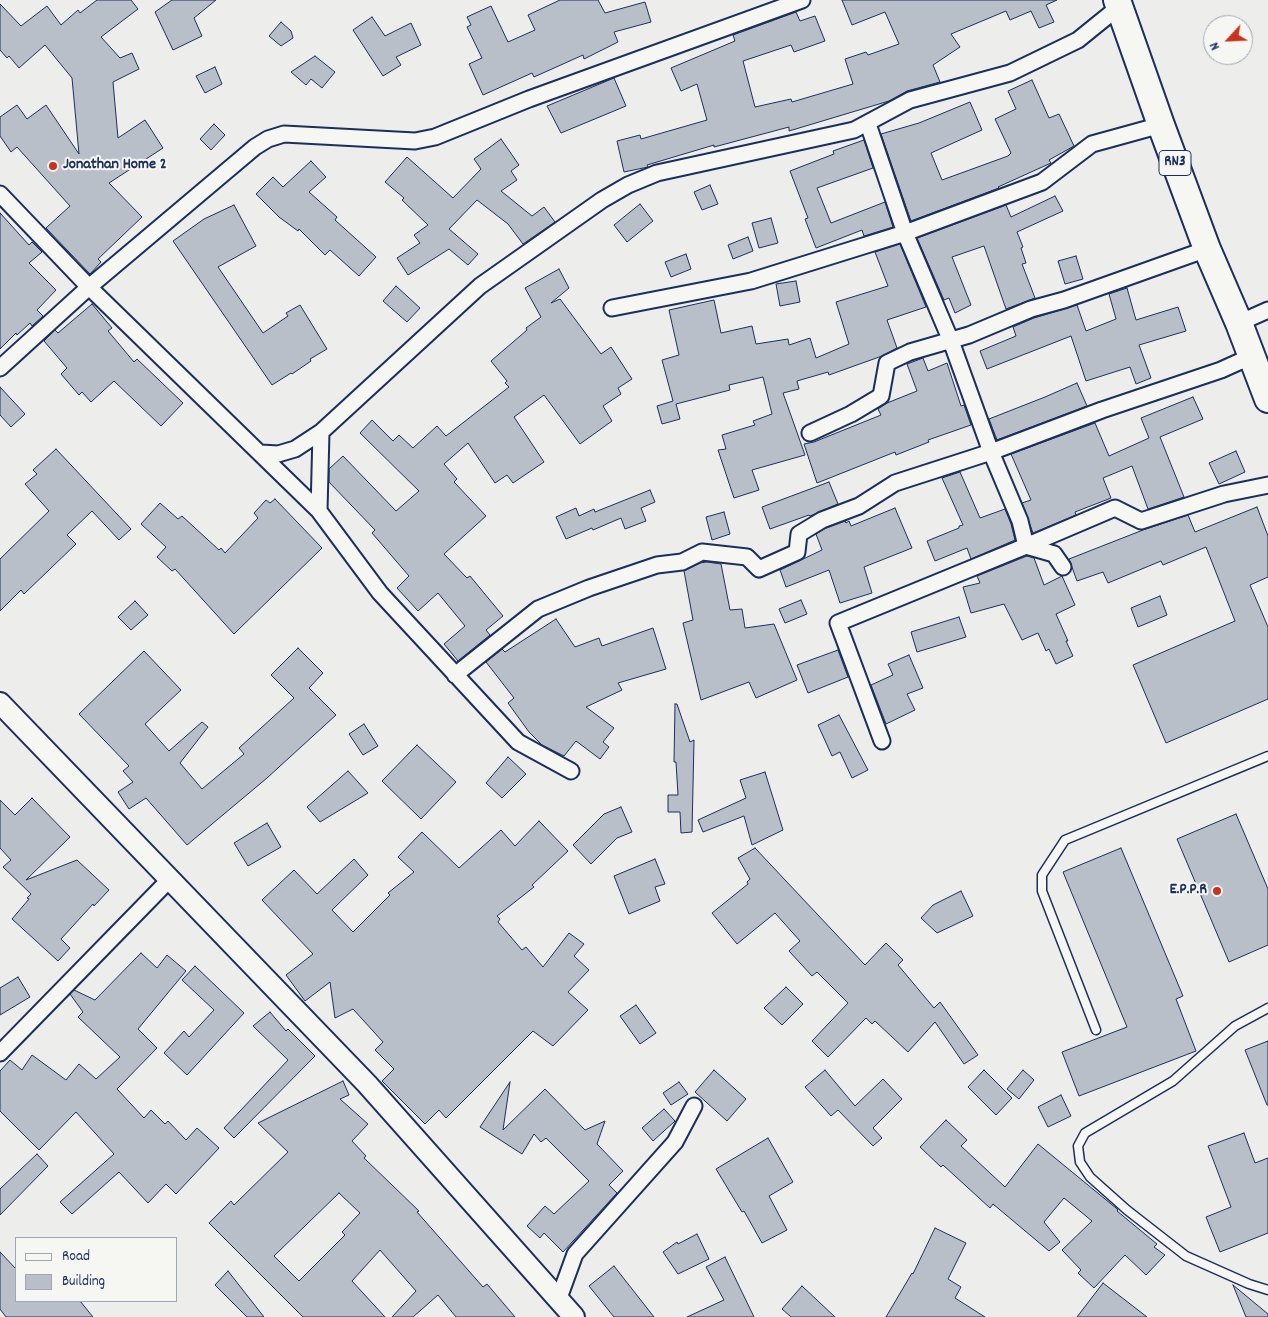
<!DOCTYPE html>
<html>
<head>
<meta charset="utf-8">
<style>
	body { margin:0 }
	#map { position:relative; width:1268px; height:1317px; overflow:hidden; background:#edeeec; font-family:Dekko,sans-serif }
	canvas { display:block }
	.legend { position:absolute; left:15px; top:1237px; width:162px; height:65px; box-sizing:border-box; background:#f6f6f2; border:1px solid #9ea6b7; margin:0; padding:6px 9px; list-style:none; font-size:15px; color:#1b2f5e }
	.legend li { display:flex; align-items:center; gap:10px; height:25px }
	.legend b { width:25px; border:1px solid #9ea6b7 }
	.north { position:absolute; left:1203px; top:15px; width:50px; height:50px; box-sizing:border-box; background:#f6f6f2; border:1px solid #9ea6b7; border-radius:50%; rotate:245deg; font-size:14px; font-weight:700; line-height:20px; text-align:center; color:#1b2f5e }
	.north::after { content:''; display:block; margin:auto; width:18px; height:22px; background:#c8321e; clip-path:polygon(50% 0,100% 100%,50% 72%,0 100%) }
</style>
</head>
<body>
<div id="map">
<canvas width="1268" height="1317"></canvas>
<ul class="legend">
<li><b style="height:6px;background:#f6f6f2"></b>Road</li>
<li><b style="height:14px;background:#b9bfc8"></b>Building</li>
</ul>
<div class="north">N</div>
</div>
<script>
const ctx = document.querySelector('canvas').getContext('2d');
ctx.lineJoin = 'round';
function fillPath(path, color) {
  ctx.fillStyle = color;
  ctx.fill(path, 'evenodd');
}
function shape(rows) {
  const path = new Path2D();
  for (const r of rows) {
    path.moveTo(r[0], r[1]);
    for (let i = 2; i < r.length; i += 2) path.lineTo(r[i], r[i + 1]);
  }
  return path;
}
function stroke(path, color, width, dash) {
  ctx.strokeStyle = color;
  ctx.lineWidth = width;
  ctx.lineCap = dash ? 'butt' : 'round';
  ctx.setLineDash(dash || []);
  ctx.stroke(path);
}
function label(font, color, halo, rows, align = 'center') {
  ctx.font = font + ' Dekko,sans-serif';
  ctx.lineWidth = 4;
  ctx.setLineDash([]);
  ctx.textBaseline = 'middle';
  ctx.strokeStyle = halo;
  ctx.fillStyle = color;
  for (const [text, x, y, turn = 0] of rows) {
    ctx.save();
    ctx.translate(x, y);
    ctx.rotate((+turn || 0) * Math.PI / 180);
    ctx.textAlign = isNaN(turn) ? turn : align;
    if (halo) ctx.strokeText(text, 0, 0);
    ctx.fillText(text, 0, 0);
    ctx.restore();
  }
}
const building = shape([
	[97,0,131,0,138,9,101,37,120,58,132,53,139,69,113,82,118,138,145,120,163,148,109,183,142,217,98,259,101,262,90,274,46,228,70,206,17,147,11,152,0,136,0,117,17,105,27,119,46,105,79,154,72,78,45,45,19,68,9,56,7,58,0,50,0,4,21,26,47,6,61,25,78,10,80,13,97,0],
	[172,0,216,0,194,18,202,36,173,50,155,12,172,0],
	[560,0,598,0,605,13,645,2,651,22,614,32,618,42,584,59,583,55,534,77,532,73,483,95,469,64,482,58,467,27,471,25,467,17,491,6,508,42,535,30,528,15,560,0],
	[842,0,1057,0,1046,5,1054,22,1039,28,1031,11,1010,20,1006,11,951,34,960,47,933,65,940,82,907,91,889,101,789,131,789,127,714,147,714,145,647,165,648,167,624,172,617,141,640,135,641,139,707,120,697,84,681,91,671,68,735,41,733,35,796,12,800,21,815,16,825,41,794,52,791,45,743,61,755,107,791,99,792,102,853,84,845,59,866,52,868,55,899,44,885,12,852,25,842,0],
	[372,17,385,36,411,23,421,45,396,57,401,65,383,76,353,30,372,17],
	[281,22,291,31,293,38,281,46,269,36,281,22],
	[315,56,335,72,322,88,311,79,306,85,291,72,315,56],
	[215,67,222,84,205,93,196,76,215,67],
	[614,78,626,106,561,133,547,106,614,78],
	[1032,80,1049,118,1059,114,1074,146,1049,160,1051,163,998,187,999,188,911,221,881,134,919,123,970,102,982,130,931,153,942,180,1008,156,1011,153,995,119,1016,109,1008,91,1032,80],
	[214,124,225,135,211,150,200,139,214,124],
	[501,139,519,165,511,171,517,180,501,191,532,216,544,207,555,222,523,244,508,224,477,200,449,229,478,254,468,265,449,249,408,275,397,258,420,243,414,235,428,225,402,200,404,198,385,182,407,157,453,198,481,169,474,159,501,139],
	[864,140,873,168,817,188,831,223,885,202,893,227,864,236,862,230,816,248,805,219,808,218,790,171,834,154,833,151,864,140],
	[311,161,326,177,309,192,337,217,335,220,376,257,359,276,330,250,325,255,299,229,298,231,279,217,256,194,273,177,283,187,311,161],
	[710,185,718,204,702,210,694,192,710,185],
	[1055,196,1063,211,1017,232,1023,247,1021,248,1026,263,1022,264,1035,298,1006,309,984,246,952,257,971,305,955,313,949,298,944,300,917,238,1006,205,1011,217,1055,196],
	[640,204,653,221,627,242,614,225,640,204],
	[234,205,256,246,218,267,263,333,288,316,286,313,300,305,327,349,310,359,311,361,292,374,291,373,272,385,173,241,204,219,234,205],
	[0,213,29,245,32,242,42,252,29,263,56,290,37,310,43,316,32,326,30,323,17,335,16,333,0,349,0,213],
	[771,218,778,243,759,248,752,223,771,218],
	[748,237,753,251,733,259,728,245,748,237],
	[900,244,926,307,887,320,897,348,882,356,829,375,828,372,797,381,799,389,783,393,805,455,752,470,759,490,734,498,718,450,726,449,722,435,755,425,753,421,772,414,763,377,729,385,730,390,676,404,680,419,662,424,657,406,673,401,662,360,679,355,669,310,714,300,721,333,752,326,756,344,788,339,789,345,810,338,816,358,849,344,836,302,888,286,875,252,900,244],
	[686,254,691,269,671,277,665,262,686,254],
	[1076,256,1083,279,1065,284,1058,261,1076,256],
	[559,269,569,288,551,303,560,299,601,354,611,347,632,379,618,388,621,394,603,406,612,421,580,444,544,395,514,417,544,462,513,483,507,475,495,483,468,443,444,464,457,479,454,482,486,516,444,554,467,578,470,576,503,616,486,630,490,635,458,661,444,644,465,626,438,593,418,611,397,588,409,576,372,533,375,530,329,482,329,469,343,456,396,511,419,491,360,433,372,420,393,441,399,435,413,448,437,426,446,436,509,387,505,383,507,381,491,361,527,330,526,328,541,317,525,288,559,269],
	[796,281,800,302,780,306,776,284,796,281],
	[396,286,420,308,407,322,383,301,396,286],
	[1127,288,1136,320,1178,307,1186,331,1139,345,1151,378,1136,384,1130,367,1086,381,1071,336,987,369,980,351,1016,336,1013,327,1034,318,1077,305,1086,331,1116,319,1109,294,1127,288],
	[92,304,112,328,108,331,134,362,137,359,183,403,161,426,114,381,91,402,82,392,79,395,61,374,67,368,44,341,55,330,58,333,92,304],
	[923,358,928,371,947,363,961,406,964,405,971,425,928,440,929,442,896,455,895,452,817,483,804,444,814,442,881,415,878,409,887,403,917,391,907,364,923,358],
	[1077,383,1087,406,997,440,989,419,1045,397,1077,383],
	[0,387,25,414,11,427,0,415,0,387],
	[1193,397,1203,419,1160,437,1184,497,1148,509,1132,466,1103,478,1111,498,1075,512,1076,515,1033,533,1022,503,1031,500,1011,454,1095,423,1109,456,1149,438,1141,418,1193,397],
	[56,449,131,529,119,540,92,511,67,535,76,544,24,594,21,590,0,611,0,559,49,511,25,484,37,474,33,470,56,449],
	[1236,451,1245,472,1219,484,1209,463,1236,451],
	[960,472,980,518,1005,509,1011,524,1015,540,971,559,967,548,935,561,927,541,959,528,959,526,963,525,942,478,960,472],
	[829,482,838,504,810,516,809,515,770,529,762,507,829,482],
	[650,490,655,502,641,508,646,521,625,529,621,518,593,530,592,528,566,539,556,517,576,508,579,516,594,509,595,512,650,490],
	[275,499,322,548,234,634,175,569,172,571,157,557,166,547,141,524,160,503,178,519,182,516,219,550,221,548,225,553,258,518,254,513,266,500,270,503,275,499],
	[1257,507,1268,536,1268,577,1250,585,1268,627,1268,699,1166,743,1133,665,1235,621,1206,547,1163,565,1161,561,1108,583,1103,572,1077,581,1069,559,1143,530,1188,515,1195,532,1257,507],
	[895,508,912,548,864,567,872,593,840,603,829,570,786,587,780,570,822,550,816,534,826,528,845,521,846,523,849,521,851,526,895,508],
	[724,512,730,534,712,540,706,517,724,512],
	[1027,556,1034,558,1044,585,1062,576,1075,605,1056,614,1068,641,1066,641,1073,656,1056,664,1049,649,1046,651,1038,633,1022,640,1004,604,971,613,963,587,980,583,977,576,1027,556],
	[707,562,721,564,730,610,742,609,745,628,774,624,797,680,756,698,749,682,701,700,683,623,693,620,684,571,700,563,707,562],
	[1160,596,1167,615,1138,627,1131,608,1160,596],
	[801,600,807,614,785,623,779,609,801,600],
	[135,601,148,615,131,630,118,617,135,601],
	[959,617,966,637,917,652,911,632,959,617],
	[556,619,575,647,599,638,602,646,653,628,666,669,618,683,622,690,586,707,614,728,603,742,609,747,600,759,576,741,564,756,542,745,529,732,508,703,514,698,486,662,502,649,505,652,556,619],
	[298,648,323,673,309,688,336,715,267,778,187,845,146,798,129,809,118,792,133,782,123,771,129,766,79,714,144,651,181,690,145,724,169,751,202,722,208,727,180,763,202,789,244,754,239,748,294,698,271,675,298,648],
	[838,650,848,677,808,693,797,665,838,650],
	[909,655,923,688,907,694,915,710,886,724,871,685,893,675,888,664,909,655],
	[675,704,677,704,690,742,694,740,692,832,681,833,680,812,668,812,668,795,678,795,676,762,674,762,675,704],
	[839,715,868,770,852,778,840,752,832,756,818,725,839,715],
	[364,724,378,746,363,755,349,734,364,724],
	[417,745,456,782,421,819,382,781,417,745],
	[508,757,526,774,502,798,486,783,508,757],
	[348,771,368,793,320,822,307,807,348,771],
	[765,772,783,830,752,845,744,816,703,832,698,820,746,798,740,780,765,772],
	[32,798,70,837,26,880,77,860,109,890,94,906,93,904,61,939,70,948,58,961,12,919,29,899,27,898,31,894,3,867,11,860,0,848,0,800,15,815,32,798],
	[621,807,632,832,617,838,591,864,573,845,604,814,621,807],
	[1236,814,1268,889,1268,945,1229,962,1177,839,1236,814],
	[539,821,568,851,532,885,534,887,497,916,500,919,498,922,522,950,526,947,543,967,569,933,584,944,574,956,589,970,568,992,588,1010,553,1046,533,1031,446,1118,439,1110,425,1124,382,1081,394,1069,375,1050,383,1042,353,1009,335,1018,330,982,305,1001,286,975,313,954,262,900,294,870,317,894,354,859,368,875,332,910,353,932,390,895,388,893,414,872,398,857,422,832,459,868,501,830,515,846,539,821],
	[267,823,281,847,248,866,234,843,267,823],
	[755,848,865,965,886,943,903,960,898,965,934,1008,940,1002,978,1055,964,1064,935,1022,908,1052,875,1021,872,1024,866,1018,828,1057,812,1041,848,1003,817,972,812,976,789,951,800,941,775,913,737,944,712,913,748,884,747,882,750,879,738,858,755,848],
	[1121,848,1183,996,1176,999,1196,1051,1079,1096,1062,1052,1127,1027,1063,872,1121,848],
	[655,859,665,884,655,887,660,901,629,914,614,876,655,859],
	[961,891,973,916,937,933,921,918,933,905,961,891],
	[141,953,157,968,167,955,186,971,138,1029,157,1048,117,1089,144,1118,151,1110,165,1124,168,1121,186,1140,197,1128,219,1148,176,1194,166,1184,148,1203,119,1172,72,1214,60,1202,114,1154,76,1112,39,1150,0,1111,0,1071,10,1060,22,1070,32,1055,66,1080,79,1064,96,1079,120,1057,78,1017,83,1012,70,994,74,990,95,1000,141,953],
	[195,966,244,1013,187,1075,164,1053,184,1031,189,1037,214,1010,182,980,195,966],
	[18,977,30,997,0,1015,0,988,18,977],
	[786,987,803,1004,782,1025,764,1008,786,987],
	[636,1005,656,1033,640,1044,620,1016,636,1005],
	[270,1012,286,1031,288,1029,315,1056,234,1138,224,1128,288,1060,253,1026,270,1012],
	[1268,1041,1268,1105,1267,1105,1245,1050,1268,1041],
	[714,1070,746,1099,727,1121,695,1092,714,1070],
	[825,1070,855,1106,883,1079,902,1099,873,1128,882,1138,873,1146,838,1110,831,1116,805,1087,825,1070],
	[984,1070,1012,1098,996,1115,968,1087,984,1070],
	[1023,1070,1034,1080,1019,1099,1007,1089,1023,1070],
	[343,1081,349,1095,340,1099,368,1124,352,1141,366,1156,364,1158,419,1211,417,1212,483,1287,487,1284,515,1317,456,1317,438,1295,413,1317,392,1317,416,1291,380,1250,352,1281,385,1317,303,1317,209,1223,231,1201,234,1205,288,1152,258,1123,343,1081],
	[339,1193,360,1213,342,1232,345,1235,299,1281,274,1256,339,1193],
	[510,1082,503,1130,545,1089,585,1130,605,1121,597,1144,623,1171,609,1185,617,1193,563,1252,544,1233,540,1238,527,1226,545,1206,554,1214,589,1181,546,1138,541,1142,534,1134,522,1154,480,1127,510,1082],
	[679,1082,688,1094,671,1105,663,1093,679,1082],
	[1061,1095,1071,1116,1048,1127,1038,1107,1061,1095],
	[664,1109,675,1121,653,1141,642,1128,664,1109],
	[946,1120,967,1140,961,1146,1005,1187,1038,1144,1116,1208,1118,1210,1117,1211,1157,1244,1154,1247,1165,1255,1146,1275,1125,1255,1094,1288,1078,1273,1081,1270,1062,1250,1092,1221,1064,1198,1044,1222,1060,1242,1049,1251,993,1204,990,1208,943,1165,941,1167,920,1147,946,1120],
	[1244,1133,1255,1163,1268,1158,1268,1233,1220,1252,1206,1217,1231,1207,1208,1146,1244,1133],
	[768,1138,793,1182,769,1196,787,1230,762,1243,744,1211,742,1212,716,1169,768,1138],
	[37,1154,48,1166,0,1215,0,1189,37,1154],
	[935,1228,966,1243,948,1279,961,1287,955,1298,985,1317,886,1317,912,1273,913,1274,935,1228],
	[697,1234,709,1259,678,1274,663,1252,677,1242,678,1244,697,1234],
	[0,1252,16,1269,16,1301,80,1301,93,1317,6,1317,0,1309,0,1252],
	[725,1257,754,1317,687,1317,724,1300,706,1267,725,1257],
	[614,1266,654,1317,614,1317,589,1286,614,1266],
	[228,1271,264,1317,247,1317,215,1285,228,1271],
	[1103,1283,1147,1317,1077,1317,1103,1283],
	[1233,1285,1268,1314,1268,1317,1246,1317,1233,1285],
	[802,1286,835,1317,791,1317,782,1309,802,1286]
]);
fillPath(building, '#b9bfc8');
stroke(building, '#1b2f5e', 1);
const service = shape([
	[1268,1008,1235,1026,1173,1081,1085,1133,1078,1146,1080,1162,1090,1177,1127,1210,1186,1256,1249,1284,1268,1290],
	[1096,1030,1042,891,1042,875,1065,840,1268,756]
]);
const minor = shape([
	[868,124,905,233,951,341,991,452,1020,521,1026,546,1054,554,1063,567],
	[0,194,89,287,319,511,380,593,518,742,571,771],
	[612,308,751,281,905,233,1042,182,1092,144,1161,125],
	[1239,323,1268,310],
	[0,368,89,287,255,147,268,139,284,134,415,141,435,137,529,99,802,0],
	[810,433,851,414,881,396,887,363,910,352,969,335,1031,309,1064,300,1207,249],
	[261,453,278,454,295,449,321,432,480,286,602,200,628,185,657,173,854,130,910,100,1010,73,1078,40,1120,6],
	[319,511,321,432],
	[455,675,538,609,589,588,657,565,682,562,702,552,747,557,759,569,797,552,799,534,822,520,859,506,895,483,991,452,1102,410,1221,370,1252,356],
	[882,741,838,623,1026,546,1115,508,1141,521,1224,494,1268,485],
	[0,1053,169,880],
	[559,1298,575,1254,675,1142,694,1106]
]);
const tertiary = shape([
	[0,703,367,1084,574,1317]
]);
const trunk = shape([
	[1117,0,1161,125,1207,249,1239,323,1268,399]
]);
stroke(service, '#1b2f5e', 11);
stroke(minor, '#1b2f5e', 19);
stroke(tertiary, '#1b2f5e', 24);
stroke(trunk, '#1b2f5e', 30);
stroke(service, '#f6f6f2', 8);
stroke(minor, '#f6f6f2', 15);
stroke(tertiary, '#f6f6f2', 20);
stroke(trunk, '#f6f6f2', 26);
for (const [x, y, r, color] of [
	[53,166,5,"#c8321e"],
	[1217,891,5,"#c8321e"]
]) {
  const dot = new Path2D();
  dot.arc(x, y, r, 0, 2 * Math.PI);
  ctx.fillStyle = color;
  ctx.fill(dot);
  stroke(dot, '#f6f6f2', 2);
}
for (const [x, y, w] of [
	[1175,163,32]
]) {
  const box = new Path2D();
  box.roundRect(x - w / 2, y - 12.5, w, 25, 4);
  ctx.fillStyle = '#f6f6f2';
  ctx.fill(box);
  stroke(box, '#1b2f5e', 1);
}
label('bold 15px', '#1b2f5e', null, [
	["RN3",1175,163]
]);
label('bold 16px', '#1b2f5e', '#f6f6f2', [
	["Jonathan Home 2",63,166],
	["E.P.P.R",1207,891,"right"]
], 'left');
</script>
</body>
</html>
